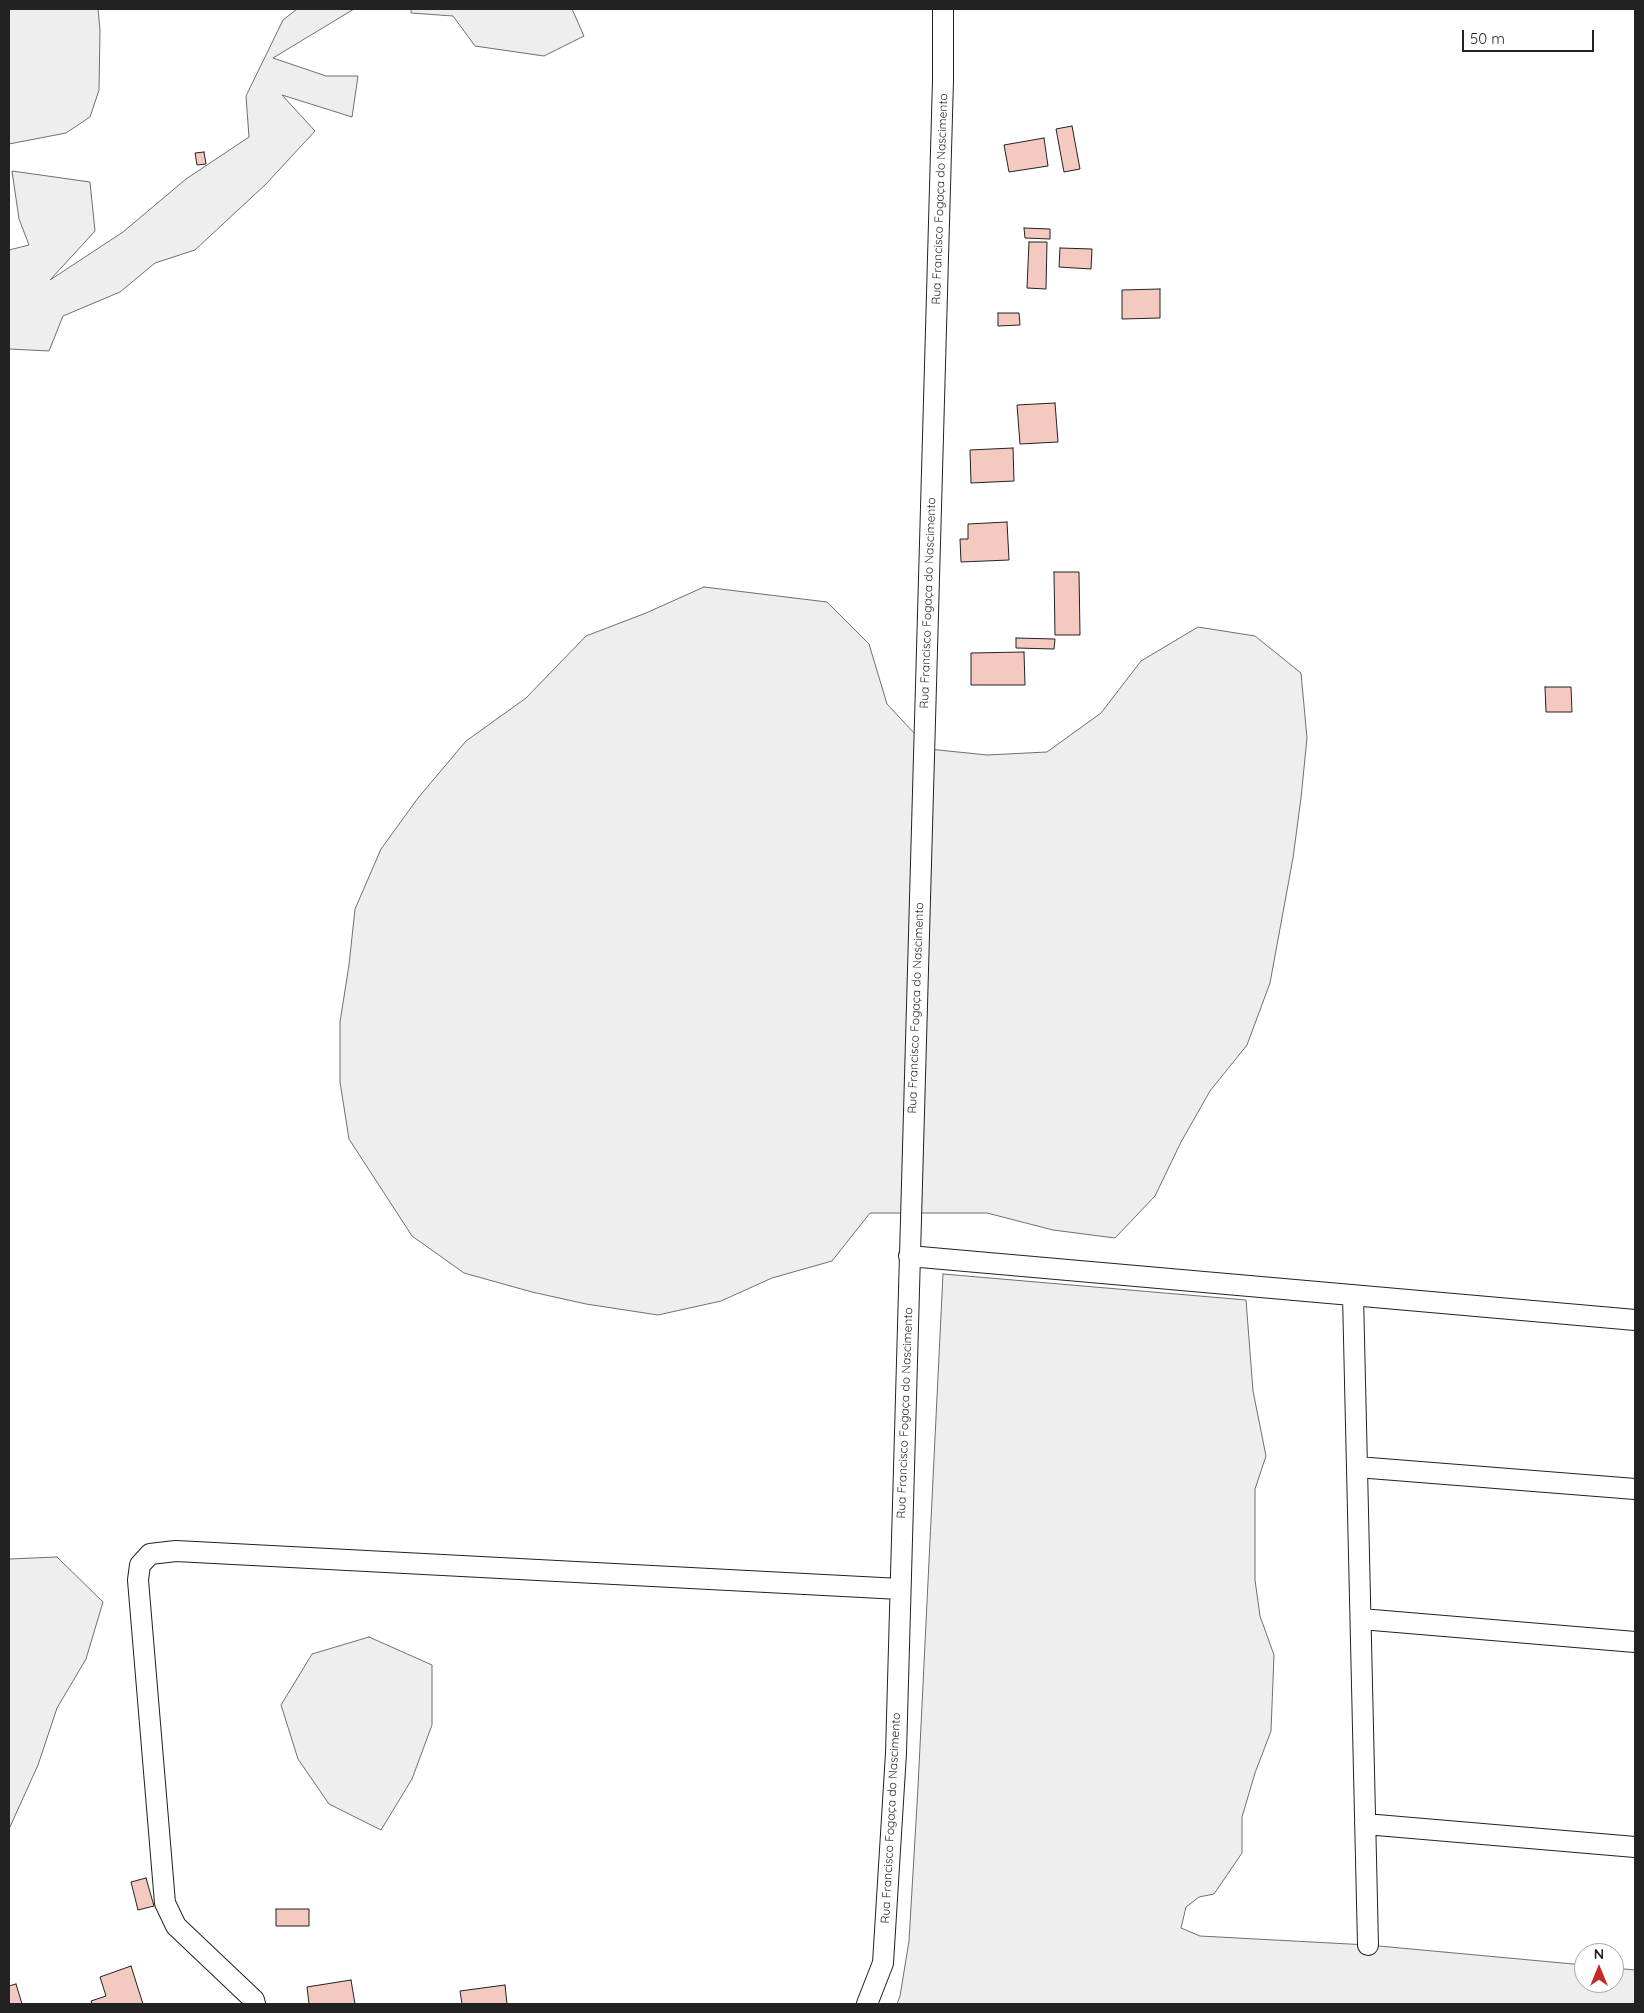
<!DOCTYPE html>
<html>
<head>
<meta charset="utf-8">
<style>
	body { margin:0 }
	#map { position:relative; width:1644px; height:2013px; overflow:hidden; background:#fff; font-family:Quicksand,sans-serif }
	canvas { display:block }
	.frame { position:absolute; inset:0; border:10px solid #222; pointer-events:none }
	.north { position:absolute; left:1574px; top:1943px; width:50px; height:50px; box-sizing:border-box; background:#fff; border:1px solid #a7a7a7; border-radius:50%; rotate:0deg; font-size:14px; font-weight:700; line-height:20px; text-align:center; color:#222 }
	.north::after { content:''; display:block; margin:auto; width:18px; height:22px; background:#c62828; clip-path:polygon(50% 0,100% 100%,50% 72%,0 100%) }
	.scale { position:absolute; left:1462px; top:30px; width:132px; height:22px; box-sizing:border-box; border:2px solid #222; border-top:0; padding-left:6px; font-size:15px; line-height:18px; white-space:nowrap; color:#222; -webkit-text-stroke:4px #fff; paint-order:stroke }
</style>
</head>
<body>
<div id="map">
<canvas width="1644" height="2013"></canvas>
<div class="frame"></div>
<div class="north">N</div>
<div class="scale">50 m</div>
</div>
<script>
const ctx = document.querySelector('canvas').getContext('2d');
ctx.lineJoin = 'round';
function fillPath(path, color) {
  ctx.fillStyle = color;
  ctx.fill(path, 'evenodd');
}
function shape(rows) {
  const path = new Path2D();
  for (const r of rows) {
    path.moveTo(r[0], r[1]);
    for (let i = 2; i < r.length; i += 2) path.lineTo(r[i], r[i + 1]);
  }
  return path;
}
function stroke(path, color, width, dash) {
  ctx.strokeStyle = color;
  ctx.lineWidth = width;
  ctx.lineCap = dash ? 'butt' : 'round';
  ctx.setLineDash(dash || []);
  ctx.stroke(path);
}
function label(font, color, halo, rows, align = 'center') {
  ctx.font = font + ' Quicksand,sans-serif';
  ctx.lineWidth = 4;
  ctx.setLineDash([]);
  ctx.textBaseline = 'middle';
  ctx.strokeStyle = halo;
  ctx.fillStyle = color;
  for (const [text, x, y, turn = 0] of rows) {
    ctx.save();
    ctx.translate(x, y);
    ctx.rotate((+turn || 0) * Math.PI / 180);
    ctx.textAlign = isNaN(turn) ? turn : align;
    if (halo) ctx.strokeText(text, 0, 0);
    ctx.fillText(text, 0, 0);
    ctx.restore();
  }
}
const green = shape([
	[9,9,98,9,100,30,99,90,90,117,66,133,9,144,9,9],
	[297,9,354,9,273,58,326,76,358,76,352,117,282,95,315,131,266,184,195,250,155,263,120,292,63,316,49,351,9,349,9,250,29,245,19,219,12,171,90,182,95,231,50,280,123,232,186,179,249,137,246,96,283,20,297,9],
	[411,9,572,9,584,36,544,56,475,46,453,16,411,13,411,9],
	[704,587,827,602,869,644,887,704,929,749,987,755,1047,752,1101,713,1141,661,1198,627,1255,636,1301,673,1307,738,1301,798,1293,858,1270,983,1247,1045,1210,1091,1181,1142,1155,1196,1115,1238,1053,1230,987,1213,870,1213,832,1261,772,1278,721,1301,658,1315,586,1304,532,1292,464,1273,412,1236,349,1139,340,1082,340,1022,349,965,355,909,381,849,418,798,466,741,526,698,586,636,646,613,704,587],
	[943,1274,1246,1300,1253,1391,1266,1456,1255,1489,1255,1580,1260,1616,1274,1655,1271,1731,1255,1773,1242,1817,1242,1853,1214,1894,1199,1897,1186,1907,1181,1928,1200,1936,1368,1945,1584,1965,1584,1983,1614,1983,1614,1968,1635,1970,1635,2004,897,2004,900,1996,909,1941,918,1787,943,1274],
	[57,1557,103,1602,86,1659,57,1708,38,1765,9,1829,9,1559,57,1557],
	[369,1637,432,1665,432,1725,412,1779,381,1830,329,1804,298,1759,281,1705,312,1654,369,1637]
]);
fillPath(green, '#eee');
stroke(green, '#6f6f6f', 1);
const building = shape([
	[1072,126,1080,169,1064,172,1056,129,1072,126],
	[1044,138,1048,166,1009,172,1004,145,1044,138],
	[204,152,206,164,197,165,195,153,204,152],
	[1024,228,1050,229,1050,239,1025,238,1024,228],
	[1029,242,1047,242,1046,289,1027,288,1029,242],
	[1060,248,1092,249,1091,269,1059,267,1060,248],
	[1160,289,1160,318,1122,319,1122,290,1160,289],
	[998,313,1019,313,1020,325,998,326,998,313],
	[1055,403,1058,442,1020,444,1017,405,1055,403],
	[1013,448,1014,481,971,483,970,450,1013,448],
	[1007,522,1009,560,961,562,960,539,968,539,968,524,1007,522],
	[1054,572,1079,572,1080,635,1055,635,1054,572],
	[1016,638,1055,639,1054,649,1016,648,1016,638],
	[1024,652,1025,685,971,685,971,653,1024,652],
	[1545,687,1571,687,1572,712,1546,712,1545,687],
	[146,1878,154,1906,138,1910,131,1882,146,1878],
	[276,1909,309,1909,309,1926,276,1926,276,1909],
	[131,1966,143,2004,92,2004,91,2001,106,1996,100,1977,131,1966],
	[351,1980,355,2004,309,2004,307,1987,351,1980],
	[16,1984,22,2004,9,2004,9,1986,16,1984],
	[505,1985,507,2004,462,2004,460,1991,505,1985]
]);
fillPath(building, '#f3c9c0');
stroke(building, '#222', 1);
const minor = shape([
	[909,1256,1635,1320],
	[1353,1295,1368,1945],
	[1357,1467,1635,1489],
	[1361,1619,1635,1642],
	[1365,1824,1635,1847],
	[255,2004,254,2000,176,1926,165,1903,138,1580,140,1565,150,1554,176,1551,900,1589],
	[867,2004,883,1963,896,1753,943,80,943,9]
]);
stroke(minor, '#222', 22);
stroke(minor, '#fff', 20);
label('12px', '#222', '#fff', [
	["Rua Francisco Fogaça do Nascimento",940,199,-88],
	["Rua Francisco Fogaça do Nascimento",928,603,-88],
	["Rua Francisco Fogaça do Nascimento",916,1008,-88],
	["Rua Francisco Fogaça do Nascimento",905,1413,-88],
	["Rua Francisco Fogaça do Nascimento",891,1818,-87]
]);
</script>
</body>
</html>
